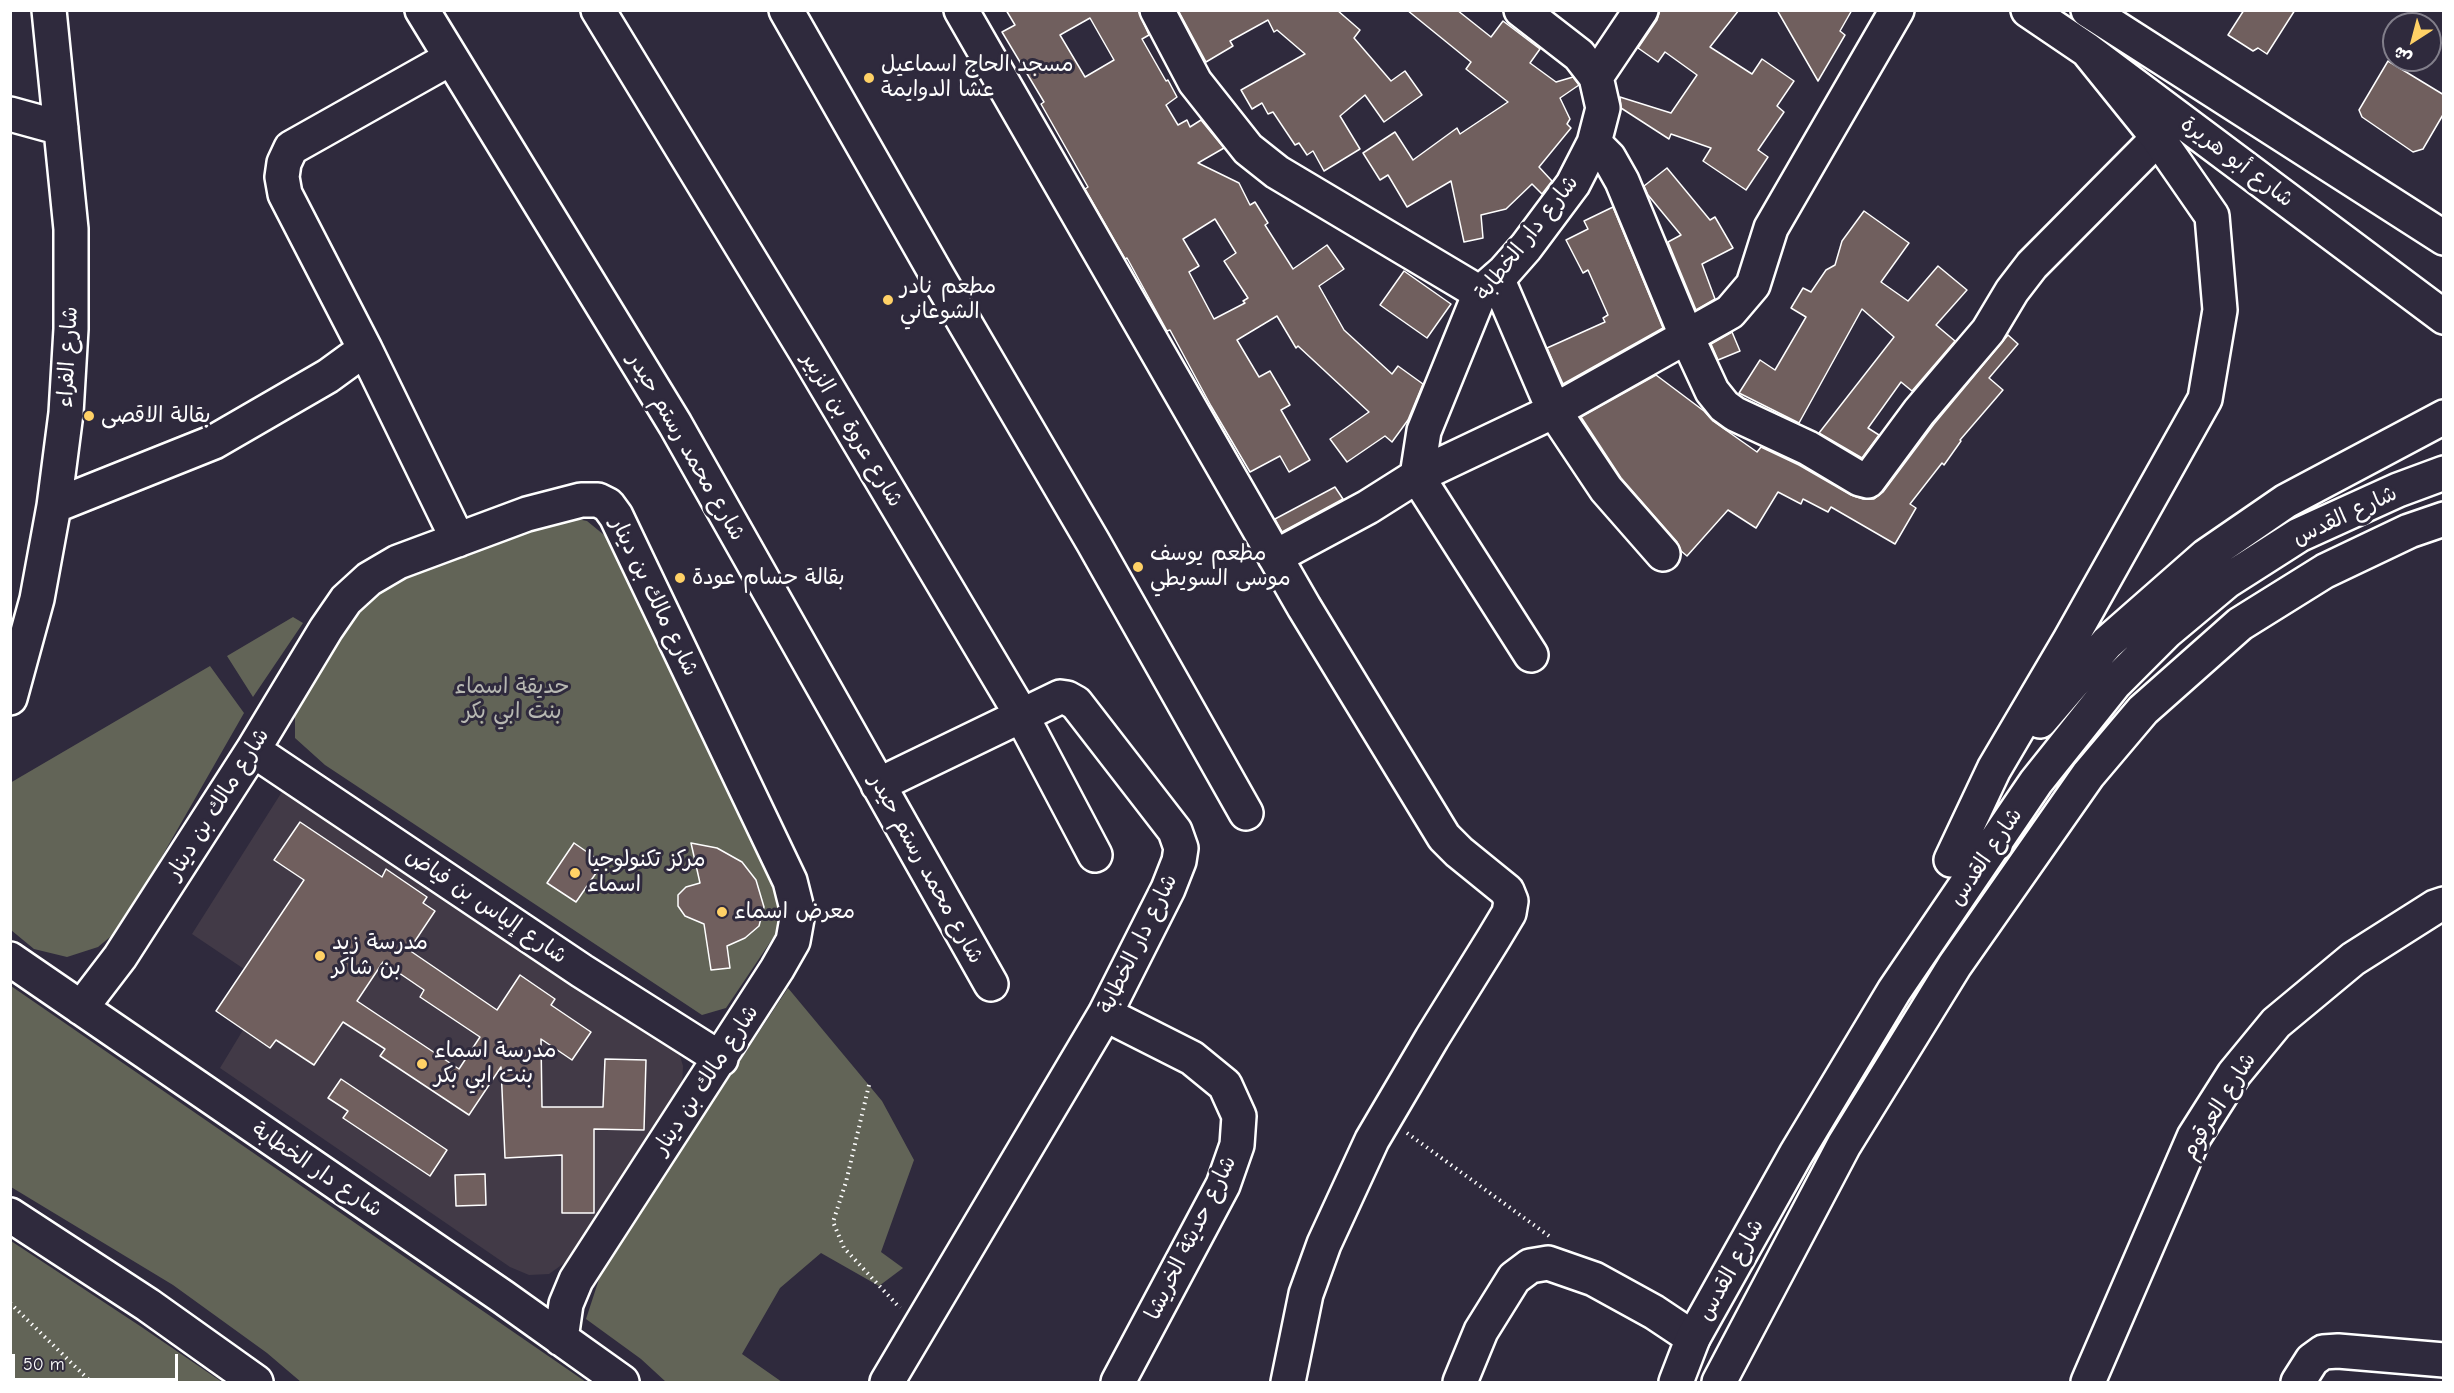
<!DOCTYPE html>
<html>
<head>
<meta charset="utf-8">
<style>
	body { margin:0 }
	#map { position:relative; width:2454px; height:1393px; overflow:hidden; background:#2f2a3d; font-family:"Comic Neue","Playpen Sans Arabic",sans-serif }
	canvas { display:block }
	.frame { position:absolute; inset:0; border:12px solid #fff; pointer-events:none }
	.north { position:absolute; left:2382px; top:12px; width:60px; height:60px; box-sizing:border-box; background:#2f2a3d; border:2px solid #827f8b; border-radius:50%; rotate:216deg; font-size:16px; font-weight:700; line-height:24px; text-align:center; color:#fff }
	.north::after { content:''; display:block; margin:auto; width:21px; height:27px; background:#ffd166; clip-path:polygon(50% 0,100% 100%,50% 72%,0 100%) }
	.scale { position:absolute; left:12px; top:1354px; width:166px; height:27px; box-sizing:border-box; border:3px solid #fff; border-top:0; padding-left:8px; font-size:18px; line-height:21px; white-space:nowrap; color:#fff; -webkit-text-stroke:4px #2f2a3d; paint-order:stroke }
</style>
</head>
<body>
<div id="map">
<canvas width="2454" height="1393"></canvas>
<div class="frame"></div>
<div class="north">ش</div>
<div class="scale">50 m</div>
</div>
<script>
const ctx = document.querySelector('canvas').getContext('2d');
ctx.lineJoin = 'round';
function fillPath(path, color) {
  ctx.fillStyle = color;
  ctx.fill(path, 'evenodd');
}
function shape(rows) {
  const path = new Path2D();
  for (const r of rows) {
    path.moveTo(r[0], r[1]);
    for (let i = 2; i < r.length; i += 2) path.lineTo(r[i], r[i + 1]);
  }
  return path;
}
function stroke(path, color, width, dash) {
  ctx.strokeStyle = color;
  ctx.lineWidth = width;
  ctx.lineCap = dash ? 'butt' : 'round';
  ctx.setLineDash(dash || []);
  ctx.stroke(path);
}
function label(font, color, halo, rows, align = 'center') {
  ctx.font = font + ' "Comic Neue","Playpen Sans Arabic",sans-serif';
  ctx.lineWidth = 6;
  ctx.setLineDash([]);
  ctx.textBaseline = 'middle';
  ctx.strokeStyle = halo;
  ctx.fillStyle = color;
  for (const [text, x, y, turn = 0] of rows) {
    ctx.save();
    ctx.translate(x, y);
    ctx.rotate((+turn || 0) * Math.PI / 180);
    ctx.textAlign = isNaN(turn) ? turn : align;
    if (halo) ctx.strokeText(text, 0, 0);
    ctx.fillText(text, 0, 0);
    ctx.restore();
  }
}
fillPath(shape([
	[285,787,677,1046,683,1066,682,1086,570,1259,549,1274,529,1275,510,1267,220,1068,243,1030,244,969,192,934]
]), '#423a47');
fillPath(shape([
	[562,516,587,521,609,539,777,881,783,923,726,1008,702,1015,325,765,295,738,295,716,301,694,374,589],
	[293,617,303,623,253,697,227,656],
	[210,666,244,713,121,928,98,947,67,957,34,949,11,930,10,783],
	[11,986,586,1382,301,1382,267,1353,173,1285,11,1187],
	[788,988,882,1101,914,1160,881,1252,903,1268,879,1286,821,1253,780,1288,742,1354,782,1382,666,1382,641,1359,586,1319,602,1270],
	[11,1241,140,1326,222,1382,11,1382]
]), '#626457');
const building = shape([
	[1006,10,1138,10,1149,35,1142,39,1166,81,1168,80,1177,97,1166,105,1178,125,1187,120,1190,127,1201,120,1224,148,1198,163,1239,183,1250,205,1255,202,1268,223,1265,225,1293,269,1327,245,1344,269,1319,286,1344,330,1392,374,1398,366,1423,384,1408,420,1392,442,1385,436,1347,462,1330,439,1369,412,1298,346,1296,348,1277,316,1237,340,1259,377,1270,371,1290,405,1281,410,1310,460,1289,472,1280,456,1250,472,1211,406,1170,330,1167,331,1127,258,1125,259,1085,189,1088,187,1041,104,1044,102,1002,32,1015,25,1006,10],
	[1090,18,1114,60,1085,77,1060,35,1090,18],
	[1215,219,1236,253,1224,261,1248,298,1243,301,1245,303,1214,319,1189,272,1199,266,1183,239,1215,219],
	[1178,10,1337,10,1360,30,1354,38,1391,81,1405,71,1422,95,1384,122,1365,95,1340,116,1360,149,1324,171,1313,151,1307,155,1299,143,1295,145,1273,112,1268,114,1262,103,1252,109,1241,90,1305,54,1277,30,1274,32,1268,20,1230,41,1233,46,1206,62,1178,10],
	[1407,10,1457,10,1491,37,1503,21,1540,49,1530,63,1556,82,1573,77,1579,85,1560,98,1570,119,1567,124,1571,128,1539,167,1552,181,1542,194,1532,184,1506,209,1481,215,1483,238,1464,242,1451,181,1407,207,1388,175,1380,180,1363,153,1395,132,1413,160,1457,128,1460,134,1508,102,1466,69,1471,62,1407,10],
	[1660,10,1739,10,1710,47,1752,74,1762,59,1794,81,1777,106,1784,112,1758,150,1768,157,1746,190,1703,161,1711,148,1671,134,1669,139,1621,108,1620,97,1671,113,1697,75,1665,52,1658,62,1638,48,1657,20,1660,10],
	[1777,10,1852,10,1840,31,1845,35,1818,81,1777,10],
	[2244,10,2295,10,2267,54,2258,48,2253,51,2228,35,2244,10],
	[2388,61,2444,95,2444,113,2423,149,2413,152,2362,117,2359,110,2388,61],
	[1667,168,1710,220,1715,217,1733,248,1702,264,1715,299,1696,310,1668,242,1681,235,1648,195,1644,186,1667,168],
	[1613,207,1663,328,1563,384,1547,348,1605,322,1603,318,1608,315,1588,270,1583,273,1566,240,1588,229,1584,221,1613,207],
	[1864,211,1909,243,1881,282,1908,301,1938,266,1967,290,1936,325,1955,341,1912,391,1901,382,1868,428,1879,435,1862,458,1819,433,1894,337,1862,309,1799,423,1739,393,1760,360,1775,370,1806,317,1791,308,1803,288,1811,292,1826,270,1835,265,1842,241,1864,211],
	[1404,271,1451,304,1427,338,1380,305,1404,271],
	[1732,332,1740,351,1718,360,1711,344,1732,332],
	[2008,335,2018,344,1989,378,2003,390,1960,440,1961,441,1944,465,1942,463,1910,504,1916,508,1895,544,1831,507,1828,512,1803,499,1801,504,1778,492,1756,528,1728,510,1687,556,1681,551,1677,542,1621,478,1581,417,1656,375,1704,411,1713,421,1757,452,1761,447,1799,465,1851,495,1863,499,1874,499,1883,492,1934,424,2008,335],
	[1335,487,1343,499,1282,532,1275,519,1335,487],
	[300,822,382,877,386,869,427,897,423,903,435,911,409,950,497,1010,520,975,555,999,551,1005,591,1032,572,1060,541,1039,542,1107,603,1107,605,1059,646,1060,644,1130,594,1129,594,1213,562,1213,562,1155,505,1158,501,1067,469,1115,380,1056,385,1049,343,1022,314,1065,276,1040,270,1048,216,1011,304,880,274,860,300,822],
	[383,962,424,990,420,997,480,1037,459,1069,357,1001,383,962],
	[574,843,603,863,576,902,547,883,574,843],
	[691,843,717,848,742,862,756,880,764,907,759,926,745,938,727,946,730,968,711,970,704,924,685,916,678,906,678,895,686,887,700,883,691,843],
	[341,1079,447,1150,430,1176,343,1118,348,1111,328,1098,341,1079],
	[485,1174,486,1205,456,1206,455,1175,485,1174]
]);
fillPath(building, '#705f5e');
stroke(building, '#fff', 1.5);
const minor = shape([
	[422,10,675,424,991,984],
	[598,10,806,352,1018,709,1095,855],
	[786,10,938,277,1093,542,1246,813],
	[961,10,1304,607,1444,837,1459,852,1507,891,1511,901,1509,913,1494,938,1432,1038,1372,1140,1324,1244,1306,1294,1288,1382],
	[1157,10,1195,82,1248,149,1277,172,1480,293],
	[1596,77,1641,10],
	[10,114,61,128],
	[1594,143,1609,158,1622,181,1686,335,1712,391,1724,406,1735,414,1808,448,1860,479,1868,481,1919,412,1988,331,2012,291,2032,265,2158,138],
	[1497,278,1554,411,1606,489,1663,554],
	[365,349,458,540],
	[54,506,214,442,328,376,365,349,285,194,282,177,284,163,291,148,451,58],
	[1275,557,1368,507,1417,476,1424,431,1480,293,1504,272,1526,247,1573,184,1594,143,1603,108,1596,77,1579,55,1521,10],
	[1531,655,1417,476,1554,411,1730,312,1753,285,1771,228,1897,10],
	[10,698,37,599,54,506,66,413,71,329,71,229,49,10],
	[253,750,582,971,721,1059],
	[878,785,1060,697,1067,698,1076,703,1175,831,1181,848,1179,861,1168,889,1105,1014,887,1382],
	[10,959,503,1297,622,1382],
	[81,1008,120,957,253,750,326,629,346,600,369,579,398,562,527,514,581,500,598,500,608,505,616,516,790,881,798,913,793,941,777,969,576,1280,566,1304,561,1339],
	[1105,1014,1192,1058,1225,1085,1239,1116,1237,1145,1223,1185,1118,1382],
	[10,1215,148,1305,256,1382],
	[1460,1382,1481,1331,1514,1278,1530,1266,1548,1263,1594,1279,1654,1312,1693,1338],
	[2088,1382,2194,1137,2234,1074,2276,1023,2353,959,2435,907,2444,904],
	[2298,1382,2312,1360,2323,1352,2338,1351,2444,1360]
]);
const highway = shape([
	[2028,10,2087,50,2444,317],
	[2088,10,2444,238],
	[2040,721,2107,643,2206,556,2286,501,2444,417],
	[1951,860,1994,769,2070,640,2205,399,2220,310,2212,216,2158,138,2087,50],
	[1676,1382,1693,1338,1796,1154,1894,991,2036,782,2115,683,2166,632,2227,581,2299,535,2398,490,2444,473],
	[1719,1382,1844,1145,1955,965,2088,775,2143,710,2240,624,2325,571,2409,531,2444,519]
]);
stroke(minor, '#fff', 38);
stroke(highway, '#fff', 38);
stroke(shape([
	[869,1085,846,1182,833,1222,844,1248,900,1308],
	[1407,1133,1549,1236],
	[10,1303,91,1382]
]), '#fff', 4, [1.5, 4.5]);
stroke(minor, '#2f2a3d', 33);
stroke(highway, '#2f2a3d', 33);
for (const [x, y, r, color] of [
	[869,78,6,"#ffd166"],
	[888,300,6,"#ffd166"],
	[89,416,6,"#ffd166"],
	[1138,567,6,"#ffd166"],
	[680,578,6,"#ffd166"],
	[575,873,6,"#ffd166"],
	[722,912,6,"#ffd166"],
	[320,956,6,"#ffd166"],
	[422,1064,6,"#ffd166"]
]) {
  const dot = new Path2D();
  dot.arc(x, y, r, 0, 2 * Math.PI);
  ctx.fillStyle = color;
  ctx.fill(dot);
  stroke(dot, '#2f2a3d', 2);
}
label('22px', '#fff', '#2f2a3d', [
	["مسجد الحاج اسماعيل",881,65],
	["عشا الدوايمة",881,90],
	["مطعم نادر",900,287],
	["الشوعاني",900,312],
	["بقالة الاقصى",101,416],
	["مطعم يوسف",1150,554],
	["موسى السويطي",1150,579],
	["بقالة حسام عودة",692,578],
	["مركز تكنولوجيا",587,860],
	["اسماء",587,885],
	["معرض اسماء",734,912],
	["مدرسة زيد",332,943],
	["بن شاكر",332,968],
	["مدرسة اسماء",434,1051],
	["بنت ابي بكر",434,1076]
], 'left');
label('22px', '#fff', '#2f2a3d', [
	["شارع أبو هريرة",2237,162,37],
	["شارع دار الخطابة",1527,238,-52],
	["شارع الفراء",68,357,-87],
	["شارع عروة بن الزبير",852,430,59],
	["شارع محمد رستم حيدر",686,447,60],
	["شارع القدس",2345,516,-25],
	["شارع مالك بن دينار",654,597,64],
	["شارع مالك بن دينار",218,804,-58],
	["شارع القدس",1986,857,-56],
	["شارع محمد رستم حيدر",926,869,61],
	["شارع إلياس بن فياض",486,906,34],
	["شارع دار الخطابة",1138,944,-64],
	["شارع مالك بن دينار",706,1080,-57],
	["شارع العرقوم",2219,1106,-58],
	["شارع دار الخطابة",317,1170,34],
	["شارع حديثة الخريشا",1191,1238,-64],
	["شارع القدس",1731,1270,-61]
]);
label('22px', '#b8b9b3', '#2f2a3d', [
	["حديقة اسماء",512,687],
	["بنت ابي بكر",512,712]
]);
</script>
</body>
</html>
